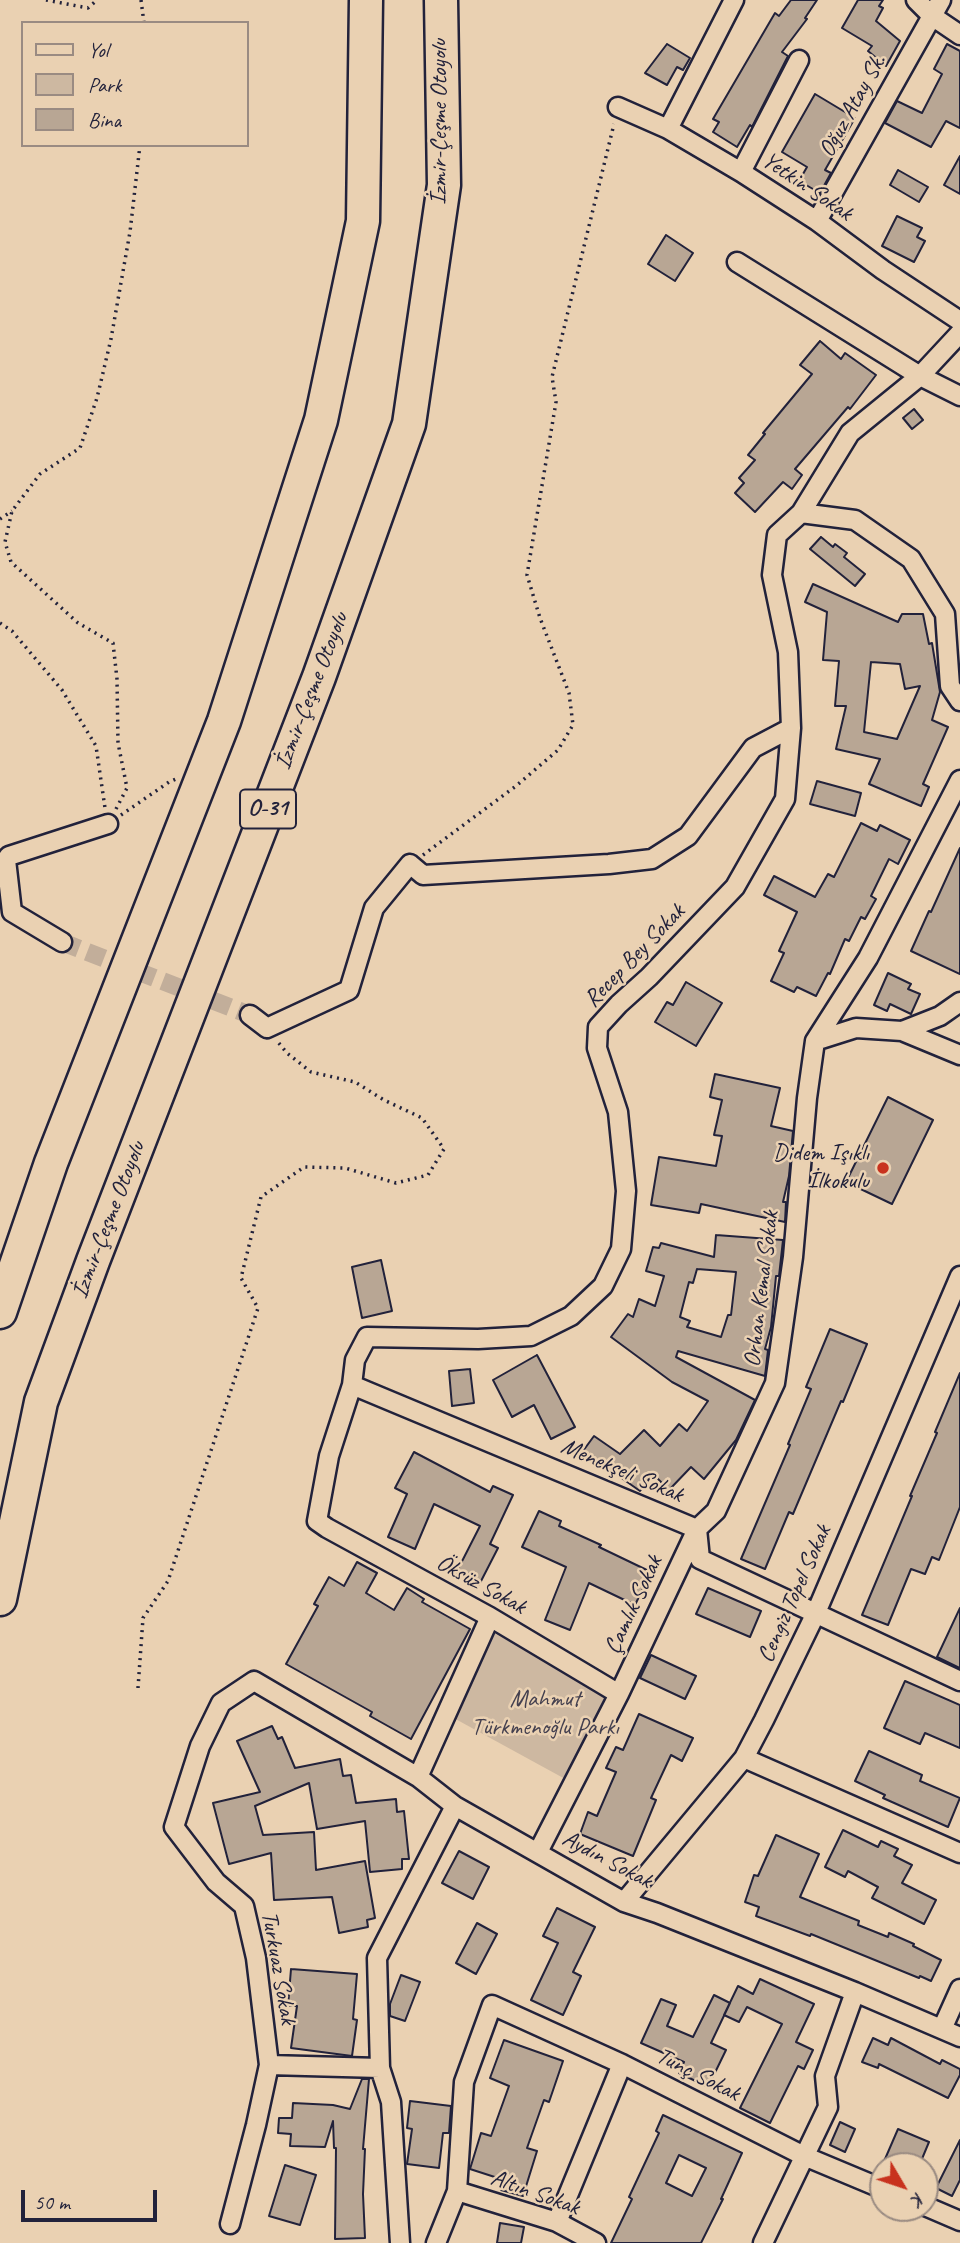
<!DOCTYPE html>
<html>
<head>
<meta charset="utf-8">
<style>
	body { margin:0 }
	#map { position:relative; width:960px; height:2243px; overflow:hidden; background:#ead1b2; font-family:Caveat,sans-serif }
	canvas { display:block }
	.legend { position:absolute; left:21px; top:21px; width:228px; height:126px; box-sizing:border-box; background:#ead1b2; border:2px solid #9a8b82; margin:0; padding:9px 12px; list-style:none; font-size:21px; color:#22223b }
	.legend li { display:flex; align-items:center; gap:14px; height:35px }
	.legend b { width:35px; border:2px solid #9a8b82 }
	.north { position:absolute; left:869px; top:2152px; width:70px; height:70px; box-sizing:border-box; background:#ead1b2; border:2px solid #9a8b82; border-radius:50%; rotate:129deg; font-size:19px; font-weight:700; line-height:28px; text-align:center; color:#22223b }
	.north::after { content:''; display:block; margin:auto; width:24px; height:32px; background:#c8321e; clip-path:polygon(50% 0,100% 100%,50% 72%,0 100%) }
	.scale { position:absolute; left:21px; top:2190px; width:136px; height:32px; box-sizing:border-box; border:4px solid #22223b; border-top:0; padding-left:9px; font-size:21px; line-height:24px; white-space:nowrap; color:#22223b; -webkit-text-stroke:5px #ead1b2; paint-order:stroke }
</style>
</head>
<body>
<div id="map">
<canvas width="960" height="2243"></canvas>
<ul class="legend">
<li><b style="height:9px;background:#ead1b2"></b>Yol</li>
<li><b style="height:19px;background:#cdb8a1"></b>Park</li>
<li><b style="height:19px;background:#b8a694"></b>Bina</li>
</ul>
<div class="north">K</div>
<div class="scale">50 m</div>
</div>
<script>
const ctx = document.querySelector('canvas').getContext('2d');
ctx.lineJoin = 'round';
function fillPath(path, color) {
  ctx.fillStyle = color;
  ctx.fill(path, 'evenodd');
}
function shape(rows) {
  const path = new Path2D();
  for (const r of rows) {
    path.moveTo(r[0], r[1]);
    for (let i = 2; i < r.length; i += 2) path.lineTo(r[i], r[i + 1]);
  }
  return path;
}
function stroke(path, color, width, dash) {
  ctx.strokeStyle = color;
  ctx.lineWidth = width;
  ctx.lineCap = dash ? 'butt' : 'round';
  ctx.setLineDash(dash || []);
  ctx.stroke(path);
}
function label(font, color, halo, rows, align = 'center') {
  ctx.font = font + ' Caveat,sans-serif';
  ctx.lineWidth = 5;
  ctx.setLineDash([]);
  ctx.textBaseline = 'middle';
  ctx.strokeStyle = halo;
  ctx.fillStyle = color;
  for (const [text, x, y, turn = 0] of rows) {
    ctx.save();
    ctx.translate(x, y);
    ctx.rotate((+turn || 0) * Math.PI / 180);
    ctx.textAlign = isNaN(turn) ? turn : align;
    if (halo) ctx.strokeText(text, 0, 0);
    ctx.fillText(text, 0, 0);
    ctx.restore();
  }
}
fillPath(shape([
	[490,1631,608,1694,567,1780,450,1716]
]), '#cdb8a1');
const building = shape([
	[791,0,817,0,805,18,807,19,782,52,788,56,752,127,750,125,737,147,713,132,719,122,713,119,775,13,779,16,791,0],
	[858,0,883,0,879,6,883,8,876,21,900,41,886,66,868,51,872,46,842,28,858,0],
	[667,44,690,58,683,70,677,67,667,85,645,73,667,44],
	[947,44,960,51,960,128,946,121,931,147,885,123,897,101,922,113,942,74,934,69,947,44],
	[815,94,855,118,825,170,831,173,820,193,799,181,807,167,782,152,815,94],
	[960,156,960,194,944,185,960,156],
	[898,170,928,187,919,202,890,185,898,170],
	[897,216,922,228,917,237,925,241,914,262,882,246,897,216],
	[666,235,693,253,675,281,648,264,666,235],
	[820,341,841,359,845,353,876,375,850,409,848,407,795,469,802,475,792,489,783,482,755,512,735,493,744,483,739,478,755,460,748,455,765,434,763,433,812,374,800,365,820,341],
	[914,409,923,420,912,429,903,418,914,409],
	[821,537,833,547,835,544,847,553,844,557,865,574,855,586,810,549,821,537],
	[813,584,898,622,902,614,923,614,929,644,932,643,940,692,932,720,948,727,923,784,929,787,921,806,869,784,880,759,836,749,846,706,835,706,839,661,823,660,827,612,805,602,813,584],
	[871,662,900,664,905,689,920,686,897,739,864,732,871,662],
	[817,781,861,793,855,816,810,804,817,781],
	[861,823,877,831,880,825,910,840,898,864,889,859,871,896,876,899,865,919,861,917,849,941,845,939,830,974,828,973,816,996,797,987,794,992,771,981,784,953,779,951,797,912,764,895,774,876,815,897,828,874,834,877,861,823],
	[960,848,960,974,911,951,929,911,931,912,960,848],
	[888,973,911,984,908,989,920,994,911,1014,890,1004,887,1011,874,1005,888,973],
	[686,982,722,1003,696,1046,655,1022,667,1002,673,1005,686,982],
	[715,1074,780,1088,771,1126,793,1131,789,1176,783,1202,786,1202,785,1222,701,1204,699,1213,651,1205,659,1157,716,1166,722,1136,714,1135,722,1100,710,1097,715,1074],
	[888,1097,933,1120,892,1204,846,1182,888,1097],
	[716,1235,783,1240,779,1276,776,1276,771,1327,765,1349,768,1350,765,1376,678,1351,676,1357,755,1400,736,1440,704,1479,691,1467,669,1490,653,1474,640,1491,583,1451,594,1436,620,1454,644,1430,660,1446,679,1424,687,1431,708,1401,672,1382,611,1337,628,1314,633,1317,639,1299,655,1306,664,1276,646,1271,653,1247,659,1248,661,1243,714,1257,716,1235],
	[697,1269,736,1272,731,1315,728,1315,721,1337,687,1327,690,1321,680,1317,689,1282,693,1283,697,1269],
	[381,1260,392,1311,362,1318,352,1267,381,1260],
	[830,1329,867,1344,843,1402,841,1401,793,1514,789,1512,765,1569,741,1559,790,1445,788,1444,811,1389,806,1387,830,1329],
	[537,1355,575,1427,551,1439,534,1405,512,1417,493,1380,537,1355],
	[470,1369,474,1403,452,1406,449,1371,470,1369],
	[960,1373,960,1507,939,1560,932,1557,925,1574,911,1569,888,1625,862,1615,912,1496,910,1496,937,1433,935,1432,960,1373],
	[414,1452,490,1492,493,1486,513,1495,490,1544,498,1548,479,1585,456,1573,480,1526,434,1504,415,1549,388,1537,407,1494,395,1488,414,1452],
	[539,1511,561,1521,559,1526,601,1545,599,1547,651,1572,635,1605,589,1583,570,1630,545,1620,566,1567,522,1547,539,1511],
	[357,1562,377,1573,366,1593,394,1610,407,1588,424,1599,422,1602,470,1629,411,1739,370,1716,372,1712,286,1664,318,1606,314,1604,329,1577,344,1586,357,1562],
	[708,1588,761,1611,750,1637,696,1614,708,1588],
	[960,1608,960,1668,937,1657,960,1608],
	[651,1655,696,1676,685,1699,640,1678,651,1655],
	[905,1681,960,1705,960,1748,925,1733,920,1744,884,1728,905,1681],
	[639,1714,693,1738,682,1761,671,1755,651,1798,656,1800,633,1856,580,1834,588,1812,597,1816,616,1772,606,1768,616,1747,623,1750,639,1714],
	[272,1726,278,1739,282,1737,295,1768,340,1759,343,1776,351,1775,356,1803,396,1799,397,1812,404,1811,409,1859,402,1859,402,1869,370,1872,365,1821,317,1829,309,1783,255,1806,263,1835,314,1832,316,1870,365,1861,375,1918,367,1920,368,1927,339,1933,332,1897,274,1900,271,1853,229,1864,213,1803,260,1792,237,1741,272,1726],
	[869,1751,922,1775,920,1781,960,1798,948,1827,883,1798,885,1795,855,1781,869,1751],
	[843,1830,878,1847,881,1841,898,1849,894,1856,912,1865,902,1883,936,1900,924,1924,872,1898,878,1887,848,1871,845,1877,825,1867,843,1830],
	[776,1835,819,1854,800,1897,859,1921,858,1925,888,1937,889,1933,914,1944,913,1946,941,1960,931,1981,920,1976,919,1978,811,1934,810,1936,756,1916,759,1907,745,1902,754,1875,758,1876,776,1835],
	[459,1851,489,1867,473,1899,442,1883,459,1851],
	[557,1908,595,1927,573,1972,581,1976,563,2015,531,2000,558,1943,543,1936,557,1908],
	[477,1923,497,1934,476,1974,456,1963,477,1923],
	[291,1969,357,1974,353,2019,357,2020,352,2056,291,2048,297,2006,288,2006,291,1969],
	[401,1975,420,1982,405,2021,390,2016,390,2004,401,1975],
	[760,1979,814,2004,796,2042,813,2050,804,2069,798,2066,770,2123,740,2108,782,2024,747,2007,739,2022,724,2015,738,1986,753,1994,760,1979],
	[714,1995,730,2003,711,2043,726,2050,708,2087,679,2073,684,2062,641,2043,661,1999,676,2005,667,2026,693,2037,714,1995],
	[873,2038,888,2045,891,2038,940,2064,942,2060,960,2069,960,2075,948,2098,879,2064,878,2068,862,2062,873,2038],
	[504,2040,563,2061,549,2102,544,2100,527,2148,537,2151,523,2196,501,2190,504,2180,470,2169,481,2133,491,2136,509,2086,490,2078,504,2040],
	[362,2079,369,2079,363,2149,365,2149,363,2194,365,2238,335,2239,336,2148,334,2148,333,2121,325,2147,290,2146,291,2134,278,2133,279,2118,292,2118,293,2103,333,2105,350,2109,362,2079],
	[410,2101,451,2106,449,2133,443,2133,439,2168,407,2164,412,2129,407,2128,410,2101],
	[663,2115,742,2153,721,2199,723,2199,701,2243,611,2243,632,2199,629,2197,659,2133,656,2131,663,2115],
	[679,2155,706,2168,692,2196,666,2183,679,2155],
	[840,2122,855,2129,845,2152,830,2145,840,2122],
	[898,2129,929,2142,919,2166,882,2166,898,2129],
	[960,2140,960,2180,952,2196,936,2188,960,2140],
	[285,2165,316,2175,300,2225,269,2216,285,2165],
	[500,2223,524,2227,521,2243,497,2243,500,2223]
]);
fillPath(building, '#b8a694');
stroke(building, '#22223b', 2);
stroke(shape([
	[62,942,250,1015]
]), '#c2ae9a', 18, [18, 9]);
const street = shape([
	[916,0,932,16,960,35],
	[618,107,668,129,741,172,817,221,883,270,960,321],
	[668,129,734,0],
	[741,172,799,60],
	[817,221,941,0],
	[737,262,920,376,960,396],
	[801,513,855,520,911,559,945,614,950,686,960,701],
	[62,942,12,912,6,860,9,856,108,824],
	[250,1015,267,1028,349,990,374,908,410,864,423,875,609,864,652,859,688,836,753,748,791,728],
	[902,1031,940,1016,960,1002],
	[815,1041,856,1028,902,1031,960,1055],
	[352,1385,697,1529,700,1559,960,1681],
	[619,1694,490,1617,327,1528,317,1521,329,1456,352,1385,355,1360,367,1337,478,1339,531,1336,571,1316,603,1286,621,1249,626,1191,618,1112,597,1048,598,1027,619,1004,649,977,735,887,785,799,791,728,788,652,772,575,777,535,801,513,850,433,920,376,960,333],
	[744,1758,960,1853],
	[418,1777,490,1617],
	[538,1852,619,1694,697,1529,716,1511,775,1383,793,1257,807,1098,815,1041,868,958,960,780],
	[624,1902,744,1758,764,1720,815,1615,960,1276],
	[942,2029,960,1989],
	[269,2065,380,2068,391,2102,400,2243],
	[380,2068,377,1958,455,1806],
	[457,2191,557,2222,596,2243],
	[925,2206,960,2221],
	[557,2222,622,2064],
	[230,2224,256,2125,269,2065,256,1958,244,1906,216,1882,174,1827,200,1746,221,1703,254,1681,418,1777,455,1806,624,1902,657,1913,855,1992,960,2037],
	[436,2243,457,2191,464,2082,492,2005,622,2064,804,2156,883,2189],
	[763,2243,828,2107,825,2076,855,1992]
]);
const highway = shape([
	[0,1312,51,1163,224,721,321,420,363,221,366,0],
	[0,1599,41,1402,93,1261,319,677,409,424,444,185,441,0]
]);
stroke(street, '#22223b', 23);
stroke(highway, '#22223b', 37);
stroke(shape([
	[46,0,88,8,97,0],
	[141,0,144,23],
	[0,519,12,511],
	[0,623,12,631,62,690,96,746,105,808],
	[116,809,127,788,118,743,117,679,113,643,78,623,11,562,5,542,12,511,40,474,80,448,97,398,111,339,130,232,140,145],
	[121,815,169,782,176,779],
	[423,855,516,786,558,750,573,725,569,693,540,618,527,575,556,402,552,377,614,124],
	[138,1688,143,1618,168,1581,258,1308,241,1278,261,1197,304,1167,345,1168,396,1183,428,1175,444,1149,422,1118,384,1100,355,1082,311,1072,287,1053,277,1041]
]), '#22223b', 3.5, [2, 5]);
stroke(street, '#ead1b2', 18);
stroke(highway, '#ead1b2', 32);
for (const [x, y, r, color] of [
	[883,1168,7,"#c8321e"]
]) {
  const dot = new Path2D();
  dot.arc(x, y, r, 0, 2 * Math.PI);
  ctx.fillStyle = color;
  ctx.fill(dot);
  stroke(dot, '#ead1b2', 2.5);
}
for (const [x, y, w] of [
	[268,809,56]
]) {
  const box = new Path2D();
  box.roundRect(x - w / 2, y - 19.5, w, 39, 5);
  ctx.fillStyle = '#ead1b2';
  ctx.fill(box);
  stroke(box, '#22223b', 2);
}
label('bold 23px', '#22223b', null, [
	["O-31",268,809]
]);
label('24px', '#22223b', '#ead1b2', [
	["Oğuz Atay Sk.",853,106,-61],
	["İzmir-Çeşme Otoyolu",440,122,-90],
	["Yetkin Sokak",807,187,34],
	["İzmir-Çeşme Otoyolu",312,691,-69],
	["Recep Bey Sokak",635,956,-46],
	["İzmir-Çeşme Otoyolu",109,1220,-69],
	["Orhan Kemal Sokak",762,1289,-83],
	["Menekşeli Sokak",622,1471,23],
	["Öksüz Sokak",481,1585,29],
	["Cengiz Topel Sokak",795,1594,-66],
	["Çamlık Sokak",634,1605,-65],
	["Aydın Sokak",607,1860,28],
	["Turkuaz Sokak",278,1968,80],
	["Tunç Sokak",698,2075,27],
	["Altın Sokak",535,2193,20]
]);
label('24px', '#22223b', '#ead1b2', [
	["Didem Işıklı",869,1154],
	["İlkokulu",869,1182]
], 'right');
label('24px', '#44404f', '#ead1b2', [
	["Mahmut",545,1700],
	["Türkmenoğlu Parkı",545,1728]
]);
</script>
</body>
</html>
